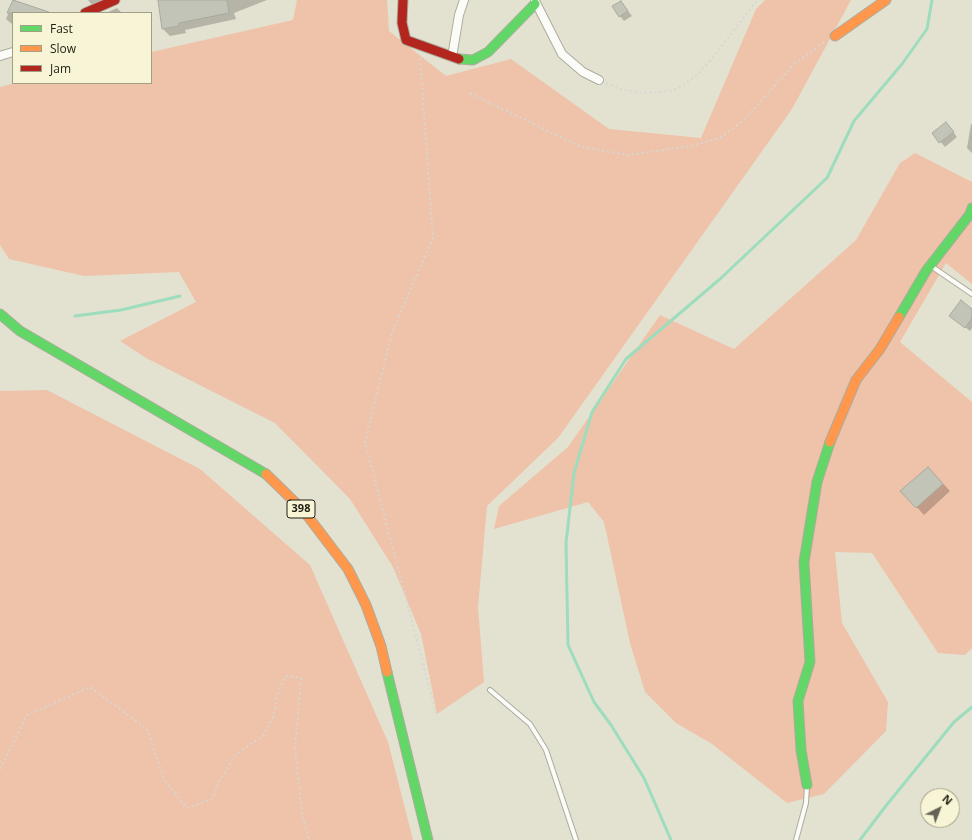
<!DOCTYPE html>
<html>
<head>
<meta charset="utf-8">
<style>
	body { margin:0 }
	#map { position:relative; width:972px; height:840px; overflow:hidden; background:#e3e2d1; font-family:"Open Sans",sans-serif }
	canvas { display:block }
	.legend { position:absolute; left:12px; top:12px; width:140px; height:72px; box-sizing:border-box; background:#f8f5d6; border:1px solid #a29f88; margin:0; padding:5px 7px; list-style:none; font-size:12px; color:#201f14 }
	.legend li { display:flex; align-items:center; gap:8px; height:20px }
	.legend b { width:20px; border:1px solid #a29f88 }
	.north { position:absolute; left:920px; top:788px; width:40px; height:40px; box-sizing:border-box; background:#f8f5d6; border:1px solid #a29f88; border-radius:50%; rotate:42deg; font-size:11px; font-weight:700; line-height:16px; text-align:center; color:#201f14 }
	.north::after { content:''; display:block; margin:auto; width:14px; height:18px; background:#646356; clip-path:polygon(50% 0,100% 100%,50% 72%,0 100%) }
</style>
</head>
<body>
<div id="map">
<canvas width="972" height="840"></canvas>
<ul class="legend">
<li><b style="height:5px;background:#63d668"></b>Fast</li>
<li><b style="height:5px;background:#ff974d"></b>Slow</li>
<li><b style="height:5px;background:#b3261e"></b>Jam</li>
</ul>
<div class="north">N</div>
</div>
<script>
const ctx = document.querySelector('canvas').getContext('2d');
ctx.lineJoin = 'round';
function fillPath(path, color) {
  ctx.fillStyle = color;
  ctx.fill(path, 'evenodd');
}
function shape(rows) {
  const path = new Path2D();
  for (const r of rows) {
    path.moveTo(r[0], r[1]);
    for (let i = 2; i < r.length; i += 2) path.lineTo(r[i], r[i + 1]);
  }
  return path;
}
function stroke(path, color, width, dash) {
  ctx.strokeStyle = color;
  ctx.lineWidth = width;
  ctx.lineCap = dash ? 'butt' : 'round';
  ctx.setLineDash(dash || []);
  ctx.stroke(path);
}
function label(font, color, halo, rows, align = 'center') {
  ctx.font = font + ' "Open Sans",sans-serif';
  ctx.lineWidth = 4;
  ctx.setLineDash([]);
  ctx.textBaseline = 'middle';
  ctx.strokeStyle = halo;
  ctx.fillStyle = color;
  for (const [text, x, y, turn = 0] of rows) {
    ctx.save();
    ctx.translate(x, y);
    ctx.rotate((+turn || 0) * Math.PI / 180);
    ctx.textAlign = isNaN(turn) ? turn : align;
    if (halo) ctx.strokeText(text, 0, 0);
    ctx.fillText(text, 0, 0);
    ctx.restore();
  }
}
fillPath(shape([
	[297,0,387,0,389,31,446,76,511,59,609,129,701,138,756,9,765,0,851,0,792,109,558,438,487,506,478,607,484,682,437,714,421,634,393,567,350,499,275,423,146,358,120,341,196,302,179,272,84,276,9,259,0,245,0,87,15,83,151,83,151,52,293,20],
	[915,153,972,182,972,284,946,263,900,342,972,402,972,648,965,655,938,653,872,553,835,552,842,623,888,702,886,731,824,794,787,803,712,744,676,723,645,692,630,643,604,522,588,502,494,529,499,506,568,447,660,315,734,349,856,240,900,163],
	[47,390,200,469,310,565,388,742,413,840,0,840,0,391]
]), '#efc2aa');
fillPath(shape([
	[14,0,42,13,13,13,13,25,6,19],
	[88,0,118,0,93,6],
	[159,0,267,0,234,13,236,19,185,30,186,33,170,36,163,29],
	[621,2,632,16,624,21,620,16],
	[117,8,122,13,106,13],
	[971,124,972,124,972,153,967,148],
	[950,128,957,137,945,147,933,133],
	[972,310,972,328,970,331,951,316],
	[935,475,950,491,924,515,902,491]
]), '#0003');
stroke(shape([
	[75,316,121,310,180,296],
	[671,840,644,778,611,725,594,702,568,645,566,543,574,473,592,412,626,359,720,279,827,178,854,121,902,64,927,29,932,0],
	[860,840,885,807,954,722,972,707]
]), '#9dddbd', 3);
const building = shape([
	[13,0,49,12,49,13,7,13,13,0],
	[158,0,227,0,229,13,179,23,179,26,162,29,158,0],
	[621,1,628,11,619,17,612,6,621,1],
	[946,122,954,132,939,143,932,133,946,122],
	[961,300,972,309,972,318,965,328,949,316,961,300],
	[928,467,943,484,916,508,900,491,928,467]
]);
fillPath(building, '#c1c4b7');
stroke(building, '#a8aa9e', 1);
const lane = shape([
	[931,266,972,294],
	[490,690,530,724,546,750,576,840],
	[796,840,806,803,807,786]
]);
const street = shape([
	[535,1,562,54,583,72,599,80],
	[0,56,13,52],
	[452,57,459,15,464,0]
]);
const fast = shape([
	[459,59,473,60,488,52,535,4],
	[0,314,20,331,266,474],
	[899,317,926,271,970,214,972,208],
	[387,672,428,840],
	[807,785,801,750,798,701,810,662,804,562,817,482,830,442]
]);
const slow = shape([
	[835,36,886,0],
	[830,442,856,380,880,349,899,317],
	[266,474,303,510,348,569,366,605,381,646,387,672]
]);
const jam = shape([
	[403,0,402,23,406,40,459,59],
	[85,13,115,0]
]);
stroke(lane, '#adac9e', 6);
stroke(street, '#adac9e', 10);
stroke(fast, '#adac9e', 11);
stroke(slow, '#adac9e', 11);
stroke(jam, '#adac9e', 11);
stroke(shape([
	[420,58,433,238,392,332,365,442,437,717],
	[606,83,624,90,647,93,670,91,682,86,699,73,714,56,757,0],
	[470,93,581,147,628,155,691,146,722,137,746,118,794,64,826,41],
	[0,769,27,715,90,687,147,729,165,781,187,808,212,799,220,780,235,755,263,736,273,718,278,692,286,676,301,678,295,748,302,813,309,840]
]), '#d7d6d1', 2, [2, 3]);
stroke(lane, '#fbfbf8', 4);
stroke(street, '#fbfbf8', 8);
stroke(fast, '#63d668', 9);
stroke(slow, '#ff974d', 9);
stroke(jam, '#b3261e', 9);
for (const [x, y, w] of [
	[301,509,28]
]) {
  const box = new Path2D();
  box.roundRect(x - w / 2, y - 9, w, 18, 3);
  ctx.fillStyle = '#f8f5d6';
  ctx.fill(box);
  stroke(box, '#201f14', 1);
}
label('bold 11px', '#201f14', null, [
	["398",301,509]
]);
</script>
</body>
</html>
